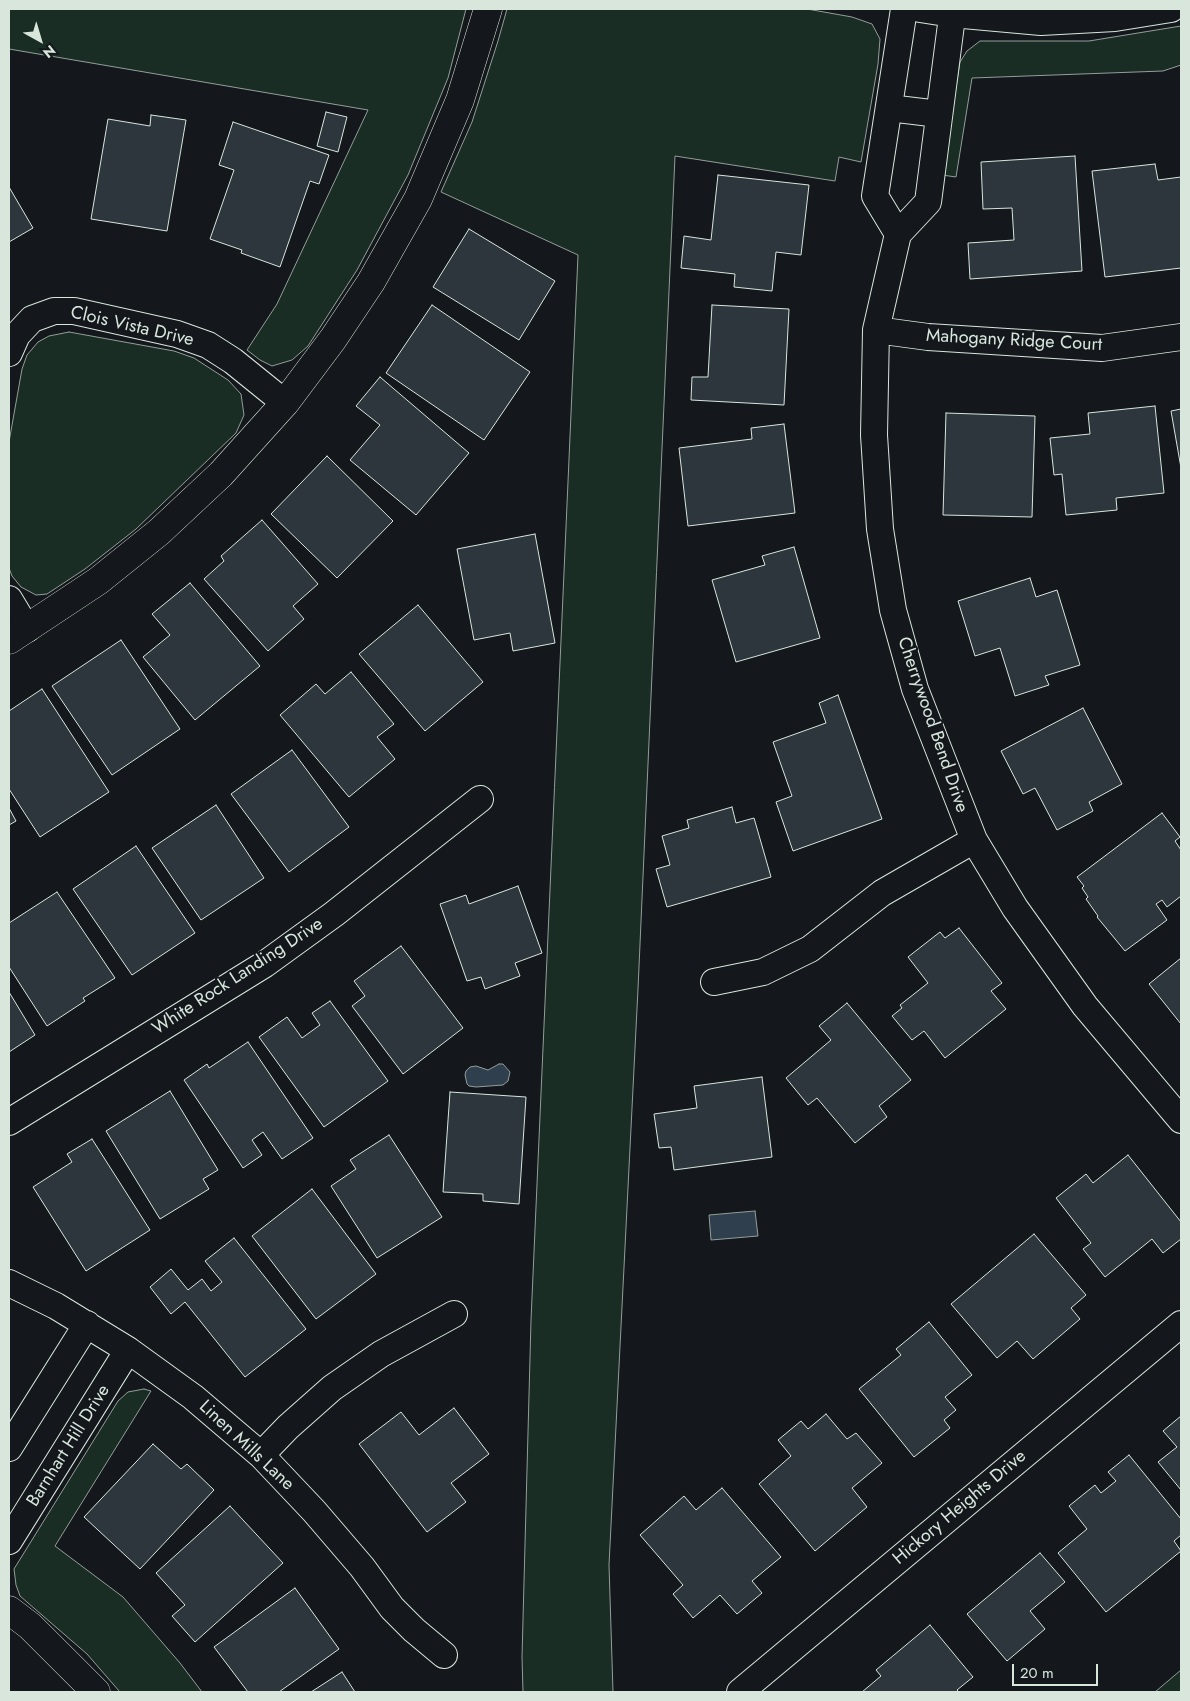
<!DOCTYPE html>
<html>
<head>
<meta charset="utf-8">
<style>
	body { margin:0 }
	#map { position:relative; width:1190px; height:1701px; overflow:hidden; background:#14181c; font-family:Jost,sans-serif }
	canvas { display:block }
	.frame { position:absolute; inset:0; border:10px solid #d8e6dc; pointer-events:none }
	.north { position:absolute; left:15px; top:15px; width:50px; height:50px; -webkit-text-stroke:4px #14181c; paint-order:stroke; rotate:141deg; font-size:14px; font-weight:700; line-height:20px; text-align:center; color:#d8e6dc }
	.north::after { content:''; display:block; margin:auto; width:18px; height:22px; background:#d8e6dc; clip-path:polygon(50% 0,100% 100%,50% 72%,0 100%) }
	.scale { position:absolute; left:1012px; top:1664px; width:86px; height:22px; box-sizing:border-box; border:2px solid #d8e6dc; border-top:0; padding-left:6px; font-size:15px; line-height:18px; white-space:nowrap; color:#d8e6dc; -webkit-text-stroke:4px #14181c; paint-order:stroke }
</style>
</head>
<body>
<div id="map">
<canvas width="1190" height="1701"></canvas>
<div class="frame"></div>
<div class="north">N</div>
<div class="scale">20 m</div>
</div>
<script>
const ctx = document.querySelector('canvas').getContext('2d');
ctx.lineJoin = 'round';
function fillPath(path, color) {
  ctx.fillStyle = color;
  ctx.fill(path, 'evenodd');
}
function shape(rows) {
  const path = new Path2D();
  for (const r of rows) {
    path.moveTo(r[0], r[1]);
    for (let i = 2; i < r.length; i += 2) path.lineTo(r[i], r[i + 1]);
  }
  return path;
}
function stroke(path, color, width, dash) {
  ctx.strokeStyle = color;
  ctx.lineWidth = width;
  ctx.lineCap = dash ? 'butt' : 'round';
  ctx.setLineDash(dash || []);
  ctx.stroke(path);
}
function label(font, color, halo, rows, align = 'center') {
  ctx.font = font + ' Jost,sans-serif';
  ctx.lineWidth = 4;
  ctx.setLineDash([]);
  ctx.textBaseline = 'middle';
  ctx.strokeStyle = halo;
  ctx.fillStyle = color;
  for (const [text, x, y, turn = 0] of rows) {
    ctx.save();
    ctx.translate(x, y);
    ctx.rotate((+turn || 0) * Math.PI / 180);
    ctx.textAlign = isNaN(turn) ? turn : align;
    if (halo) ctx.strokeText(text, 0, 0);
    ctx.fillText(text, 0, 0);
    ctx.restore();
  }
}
const green = shape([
	[9,9,466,9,448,78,408,175,357,270,308,346,292,360,272,366,260,360,247,350,277,304,368,110,9,49,9,9],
	[507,9,807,9,852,17,872,24,880,39,878,64,861,162,839,157,835,181,675,156,638,989,609,1565,613,1692,523,1692,522,1657,531,1320,578,255,441,192,472,122,498,41,507,9],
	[1181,26,1181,65,1163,71,972,78,956,177,942,175,960,62,967,51,980,41,1089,41,1181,26],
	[69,332,174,351,194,358,228,380,241,394,244,415,236,433,136,529,85,569,47,594,36,595,21,587,12,576,9,568,9,442,22,369,27,355,38,342,49,336,69,332],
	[144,1389,151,1391,55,1546,123,1597,180,1663,202,1692,120,1692,87,1654,20,1596,16,1585,14,1569,118,1401,128,1392,144,1389],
	[1181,1670,1181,1692,1155,1692,1181,1670]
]);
fillPath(green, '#1a2d24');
stroke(green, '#939e99', 1);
const water = shape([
	[499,1064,503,1064,510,1072,508,1081,503,1085,476,1087,469,1086,467,1084,465,1075,466,1071,470,1067,476,1066,488,1070,499,1064],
	[755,1211,758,1236,711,1240,709,1215,755,1211]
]);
fillPath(water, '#2f3f4d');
stroke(water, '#939e99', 1);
const building = shape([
	[326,112,347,117,338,152,317,146,326,112],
	[151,115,186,120,167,231,91,219,108,119,150,126,151,115],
	[233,122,329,155,319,184,310,181,280,267,241,253,242,250,210,239,234,170,219,165,233,122],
	[1075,156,1082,271,970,279,968,243,1014,240,1012,208,983,209,981,162,1075,156],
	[1155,164,1158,180,1181,177,1181,268,1105,277,1092,171,1155,164],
	[718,175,809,185,801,255,776,252,772,291,734,287,735,274,681,268,684,236,711,240,718,175],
	[9,187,33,228,9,242,9,187],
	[469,229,555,281,519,340,433,287,469,229],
	[432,305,530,372,484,440,386,373,432,305],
	[712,305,789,309,784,405,691,400,692,377,708,377,712,305],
	[380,377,469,453,416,515,350,460,380,425,356,406,380,377],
	[1155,406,1164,493,1116,498,1117,510,1066,515,1062,474,1054,475,1050,438,1090,434,1088,413,1155,406],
	[1181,409,1181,468,1171,411,1181,409],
	[946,413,1035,416,1032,517,943,515,946,413],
	[784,424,795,513,688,526,679,448,752,439,751,428,784,424],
	[327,456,393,521,337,578,271,514,327,456],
	[262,520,318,584,293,606,304,619,268,651,204,579,224,561,221,556,262,520],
	[535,534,555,643,513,651,510,633,474,640,457,549,535,534],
	[794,547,820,638,736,662,712,580,765,565,762,556,794,547],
	[1030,578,1036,597,1057,590,1080,665,1045,676,1049,685,1015,696,1000,648,975,656,958,601,1030,578],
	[190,583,260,666,195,720,143,657,170,635,152,614,190,583],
	[418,605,483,682,425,731,359,654,418,605],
	[121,640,180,729,112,775,52,686,121,640],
	[351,672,394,724,377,737,395,759,349,797,280,715,316,684,325,694,351,672],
	[42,689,109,792,40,837,9,789,9,711,42,689],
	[838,695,882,819,793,851,776,802,792,796,773,742,826,723,819,703,838,695],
	[1083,708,1122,784,1089,802,1093,811,1057,830,1035,788,1023,794,1001,751,1083,708],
	[292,750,349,827,289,872,231,794,292,750],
	[216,805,264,878,201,920,152,848,216,805],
	[732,807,736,823,754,818,771,877,667,907,656,869,670,865,662,836,689,828,687,820,732,807],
	[9,808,16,821,9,825,9,808],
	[1162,813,1180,837,1175,841,1181,850,1181,896,1167,907,1162,900,1156,904,1167,920,1125,951,1097,917,1098,916,1086,899,1088,897,1082,888,1084,886,1077,877,1162,813],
	[136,846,195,933,132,975,73,889,136,846],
	[518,886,542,953,515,963,520,976,485,989,481,977,467,981,440,904,466,895,469,904,518,886],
	[57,892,115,978,83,998,85,1001,47,1026,9,967,9,923,57,892],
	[959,928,1002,983,991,991,1006,1009,945,1058,924,1031,912,1040,892,1016,902,1008,900,1005,928,983,908,957,940,932,945,938,959,928],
	[401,946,463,1028,403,1074,352,1006,365,996,354,981,401,946],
	[1181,958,1181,1024,1149,984,1181,958],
	[9,992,35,1035,9,1052,9,992],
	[330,1001,388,1081,324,1127,259,1037,287,1017,302,1038,320,1025,312,1013,330,1001],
	[847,1003,911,1080,879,1106,887,1117,855,1143,817,1098,808,1105,786,1078,831,1040,819,1026,847,1003],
	[248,1042,313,1138,282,1159,263,1132,252,1140,262,1155,243,1168,184,1080,207,1064,209,1068,248,1042],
	[762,1077,772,1157,674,1170,671,1147,659,1148,654,1114,697,1108,694,1086,762,1077],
	[170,1091,218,1170,203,1179,209,1189,160,1219,106,1131,170,1091],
	[450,1092,526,1097,519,1204,483,1201,483,1194,443,1192,450,1092],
	[389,1135,442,1217,377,1258,331,1186,356,1169,350,1160,389,1135],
	[92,1139,150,1230,86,1271,33,1187,72,1162,67,1154,92,1139],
	[1128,1155,1181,1222,1181,1239,1163,1253,1152,1239,1105,1277,1083,1249,1091,1243,1056,1198,1086,1174,1093,1183,1128,1155],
	[312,1189,376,1274,316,1319,252,1236,312,1189],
	[1034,1234,1086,1295,1071,1308,1080,1319,1033,1359,1017,1341,997,1358,951,1304,1034,1234],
	[234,1238,306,1329,245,1377,185,1302,171,1314,150,1287,171,1269,188,1290,202,1279,211,1291,222,1282,205,1261,234,1238],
	[929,1322,972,1375,945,1397,956,1410,944,1420,950,1428,914,1457,859,1389,901,1355,896,1349,929,1322],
	[454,1408,489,1454,451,1483,466,1502,427,1532,359,1444,401,1412,419,1435,454,1408],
	[826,1414,847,1439,856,1433,882,1463,852,1488,867,1507,815,1551,759,1484,791,1456,778,1440,801,1421,808,1429,826,1414],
	[1181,1416,1181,1490,1158,1462,1177,1447,1163,1431,1181,1416],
	[153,1444,181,1469,187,1464,214,1490,140,1569,84,1517,153,1444],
	[1129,1455,1181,1519,1181,1535,1174,1541,1181,1551,1106,1612,1058,1553,1087,1529,1069,1506,1095,1485,1101,1493,1116,1481,1108,1472,1129,1455],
	[722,1488,781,1557,752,1581,762,1593,737,1614,720,1595,693,1618,673,1594,683,1585,640,1535,684,1496,696,1510,722,1488],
	[230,1506,283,1563,195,1642,172,1616,185,1605,156,1573,230,1506],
	[1040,1553,1065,1582,1030,1611,1045,1629,1007,1661,967,1614,1040,1553],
	[295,1588,339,1649,279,1692,248,1692,214,1647,295,1588],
	[930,1625,973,1677,957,1690,959,1692,862,1692,881,1676,876,1670,930,1625],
	[342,1672,355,1692,311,1692,342,1672]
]);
fillPath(building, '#2c363c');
stroke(building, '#d8e6dc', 1);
const minor = shape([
	[920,9,952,14,1041,22,1115,18,1171,9],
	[953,9,928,202,898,234,876,330,874,435,880,529,893,610,915,689,974,840,1015,908,1085,1006,1181,1120],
	[889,108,939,114],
	[898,234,875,196,904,9],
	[876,330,928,337,1102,348,1181,337],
	[9,353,17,335,32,319,54,311,74,311,177,334,208,345,233,361,285,403],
	[9,599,27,629],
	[714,982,763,972,810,949,882,893,974,840],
	[9,1122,265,964,334,914,480,799],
	[9,1283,56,1306,128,1350,193,1397,261,1455,314,1511,362,1567,392,1608,414,1630,444,1655],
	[9,1448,87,1324],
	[261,1455,288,1427,332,1388,381,1354,454,1314],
	[9,1541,128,1350],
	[740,1692,1181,1324]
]);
const tertiary = shape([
	[9,640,98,581,159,532,221,474,285,403,333,339,371,282,418,199,460,100,488,9],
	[9,1610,30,1626,96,1692]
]);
stroke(minor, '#d8e6dc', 28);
stroke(tertiary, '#d8e6dc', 29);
stroke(minor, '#14181c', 26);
stroke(tertiary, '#14181c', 28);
label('18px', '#d8e6dc', '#14181c', [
	["Clois Vista Drive",132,327,13],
	["Mahogany Ridge Court",1014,341,3],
	["Cherrywood Bend Drive",932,725,71],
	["White Rock Landing Drive",238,977,-33],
	["Barnhart Hill Drive",69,1446,-58],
	["Linen Mills Lane",246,1446,43],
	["Hickory Heights Drive",960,1508,-40]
]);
</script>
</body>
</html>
